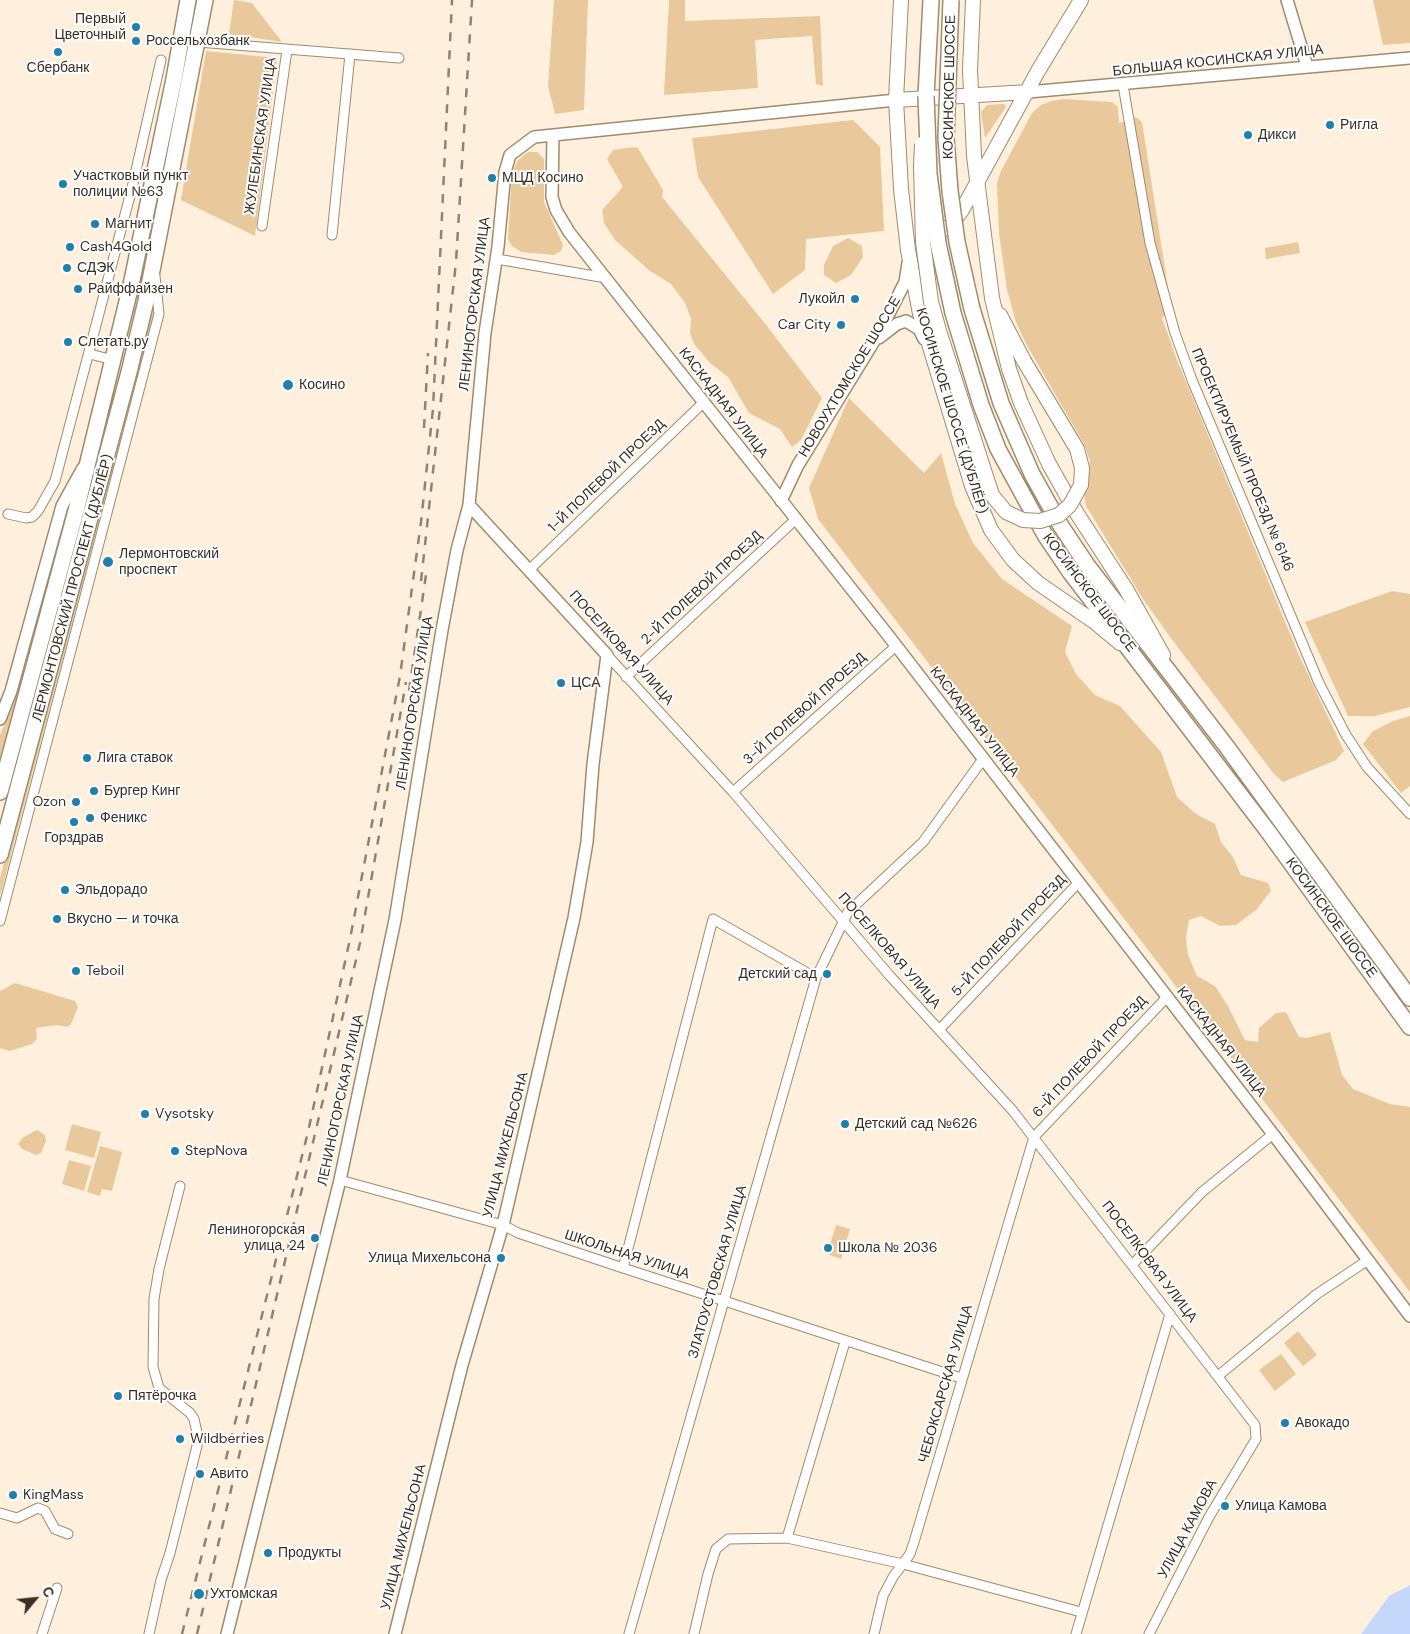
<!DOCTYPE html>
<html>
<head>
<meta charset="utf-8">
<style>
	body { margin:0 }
	#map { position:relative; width:1410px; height:1634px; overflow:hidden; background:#fef0dd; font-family:"DM Sans",sans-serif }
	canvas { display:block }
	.north { position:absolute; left:10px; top:1574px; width:50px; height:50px; -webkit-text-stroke:4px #fff; paint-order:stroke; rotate:62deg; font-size:14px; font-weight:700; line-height:20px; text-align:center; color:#382f23 }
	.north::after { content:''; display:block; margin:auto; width:18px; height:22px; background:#382f23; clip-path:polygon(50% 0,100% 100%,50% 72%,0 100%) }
</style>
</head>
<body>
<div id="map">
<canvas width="1410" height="1634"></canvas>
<div class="north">С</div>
</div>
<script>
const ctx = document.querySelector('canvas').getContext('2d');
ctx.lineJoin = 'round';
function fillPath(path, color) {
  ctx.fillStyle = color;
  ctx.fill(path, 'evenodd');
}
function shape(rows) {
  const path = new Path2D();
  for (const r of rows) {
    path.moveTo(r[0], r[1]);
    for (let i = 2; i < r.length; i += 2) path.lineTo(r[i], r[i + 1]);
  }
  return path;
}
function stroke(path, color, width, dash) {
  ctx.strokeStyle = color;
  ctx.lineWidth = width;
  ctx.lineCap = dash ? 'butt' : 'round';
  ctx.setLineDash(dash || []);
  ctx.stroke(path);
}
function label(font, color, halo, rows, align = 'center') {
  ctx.font = font + ' "DM Sans",sans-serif';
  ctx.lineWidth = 4;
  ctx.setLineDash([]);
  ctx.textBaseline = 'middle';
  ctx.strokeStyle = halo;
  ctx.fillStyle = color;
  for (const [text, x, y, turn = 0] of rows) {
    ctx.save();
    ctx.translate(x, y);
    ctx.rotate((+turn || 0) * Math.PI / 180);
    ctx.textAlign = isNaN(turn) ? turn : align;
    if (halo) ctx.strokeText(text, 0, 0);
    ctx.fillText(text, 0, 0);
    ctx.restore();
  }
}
fillPath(shape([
	[234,0,252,3,282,42,229,34],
	[554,0,588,0,584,110,555,114,548,86],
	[669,0,685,0,685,21,820,16,823,86,816,84,812,36,755,40,758,88,664,95],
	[1373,0,1410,0,1410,43,1383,45],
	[206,51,277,58,255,236,181,200],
	[1064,99,1112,102,1118,107,1119,123,1136,117,1142,122,1171,307,1162,318,1177,360,1298,653,1344,751,1336,760,1283,782,1274,774,1170,637,1143,599,1086,506,1084,494,1088,484,1090,461,1084,444,1026,344,1016,322,1007,290,999,233,997,183,1001,171,1032,113,1041,105,1051,101],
	[987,105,1004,104,1006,107,985,138,981,112],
	[853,120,880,147,884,231,806,239,805,270,773,294,698,177,692,138],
	[633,147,638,148,663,190,662,197,767,326,822,398,801,440,792,447,780,429,749,413,728,377,710,363,694,344,690,333,691,319,685,303,671,284,650,271,615,240,604,223,602,210,623,187,607,159,613,150],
	[528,152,537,152,544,159,544,202,563,245,561,251,554,255,521,252,512,246,508,239,512,173,518,160],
	[848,238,862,246,863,257,851,275,836,283,824,275,824,265,833,246],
	[1298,242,1300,253,1266,259,1265,248],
	[151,310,154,313,0,896,0,878],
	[849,398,924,473,941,453,955,504,973,543,1002,579,1072,626,1065,652,1076,674,1095,695,1120,706,1161,752,1177,797,1196,814,1215,824,1221,842,1233,857,1241,875,1268,883,1271,891,1256,910,1236,925,1220,926,1201,916,1189,920,1186,937,1188,955,1197,976,1215,986,1228,1006,1245,1040,1258,1042,1259,1028,1276,1013,1286,1012,1299,1037,1307,1038,1330,1032,1342,1075,1353,1089,1390,1104,1410,1107,1410,1292,818,519,809,488],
	[70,502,71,503,0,768,0,735,15,699],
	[1392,591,1410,594,1410,707,1375,716,1348,716,1305,622],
	[1410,716,1410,786,1401,793,1363,744,1373,731,1393,721],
	[15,983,75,1001,78,1007,71,1024,67,1027,57,1025,36,1028,37,1039,32,1044,10,1051,0,1048,0,991],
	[72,1124,101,1132,94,1158,65,1150],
	[37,1130,45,1135,46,1141,41,1153,36,1155,22,1149,18,1144,22,1138],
	[100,1146,122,1152,112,1191,102,1189,100,1196,87,1192],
	[69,1160,91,1166,84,1191,62,1184],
	[836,1225,850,1229,841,1259,827,1254],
	[1298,1331,1317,1355,1303,1366,1284,1343],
	[1281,1354,1296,1374,1275,1391,1259,1370]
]), '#e9c99b');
fillPath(shape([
	[1410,1585,1410,1634,1361,1634,1389,1596]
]), '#c5d8fb');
const minor = shape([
	[198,42,399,58],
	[1123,85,1150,243,1175,333,1192,380,1319,683,1346,735,1367,767,1410,814],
	[262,226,287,50],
	[332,235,350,54],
	[497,259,606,278],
	[90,354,113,360],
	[8,514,26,518,32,517,38,511,55,481,132,188,161,60],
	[530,569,703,403],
	[607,655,733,792,890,976,1013,1111,1255,1425,1256,1439,1209,1517,1149,1634],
	[626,677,796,519],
	[733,792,896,646],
	[0,921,159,314,155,276],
	[939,1030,1079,882],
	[340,1180,503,1225,518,1233,623,1268,961,1378],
	[1132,1265,1202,1192,1273,1134],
	[623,1268,713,919,816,978],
	[1218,1376,1317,1294,1368,1260],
	[0,1513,17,1518,38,1508,45,1511,55,1529,68,1534],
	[787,1538,845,1342],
	[42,1634,57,1588],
	[149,1634,161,1580,170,1553,197,1446,197,1433,194,1419,190,1413,159,1388,153,1367,154,1299,159,1269,180,1186],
	[629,1634,816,978,848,912,923,842,983,759],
	[694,1634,708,1574,716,1549,728,1539,787,1538,903,1564,1081,1612],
	[874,1634,883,1596,893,1577,910,1554,914,1542,1034,1137,1167,997],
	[1076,1634,1170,1314]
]);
const tertiary = shape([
	[1287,0,1307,66],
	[1028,92,1410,58],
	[553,135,552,197,556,210,569,232,891,639,1273,1134,1410,1316],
	[879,338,897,324,906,321,919,329,924,339],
	[781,501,798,465,879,333,905,282,908,263],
	[0,719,11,691,62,506,83,468],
	[227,1634,340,1180,395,920,442,630,457,550,469,505,485,333,498,247,505,172,510,155,534,137,896,100],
	[395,1634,462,1365,503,1225,574,918,587,842,593,764,607,655,469,505]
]);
const secondary = shape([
	[901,0,896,100,901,189,908,250,920,314,972,486,991,530,1013,560,1038,583,1096,623,1120,643],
	[973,0,970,70,974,156,992,298,1009,369,1021,403,1049,464,1076,512,1126,589,1163,655],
	[896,100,1028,92],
	[927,233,936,233,950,226,962,210,1038,71,1081,0],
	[1000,315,1024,361]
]);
const primary = shape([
	[0,792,77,507,131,285,174,79,188,0],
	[0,855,129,372,146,301,205,0]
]);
const trunk = shape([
	[926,96,931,0],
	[972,309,1001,403,1032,474,1061,526,1087,565,1227,747,1410,998],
	[953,313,981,405,998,449,1045,535,1070,572,1267,830,1410,1027]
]);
stroke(minor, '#a08b6d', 11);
stroke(tertiary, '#a08b6d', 14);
stroke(secondary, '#a08b6d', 16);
stroke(primary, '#a08b6d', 18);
stroke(trunk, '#a08b6d', 18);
stroke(minor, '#fff', 9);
stroke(tertiary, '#fff', 11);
stroke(secondary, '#fff', 14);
stroke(primary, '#fff', 15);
stroke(trunk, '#fff', 15);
stroke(shape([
	[424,428,428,353],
	[421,581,456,262,472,0],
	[409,691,426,575],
	[182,1634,308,1132,350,939,400,676,421,522,433,409,452,0],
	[197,1634,360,943,406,682]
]), '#8e8374', 2.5, [9, 9]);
const secondaryBridge = shape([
	[922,144,921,166,923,242,931,302,940,334,992,495,1006,512,1023,520,1040,521,1059,515,1070,505,1081,485,1082,468,1077,449,1024,361]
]);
const trunkBridge = shape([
	[951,0,946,138,950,191,957,242,972,309],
	[926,96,929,174,938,243,953,313]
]);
stroke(secondaryBridge, '#a08b6d', 16, []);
stroke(trunkBridge, '#a08b6d', 18, []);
stroke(secondaryBridge, '#fff', 14);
stroke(trunkBridge, '#fff', 15);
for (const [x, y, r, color] of [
	[136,27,5,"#1f80ac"],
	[136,41,5,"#1f80ac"],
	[58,52,5,"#1f80ac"],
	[1330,125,5,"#1f80ac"],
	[1248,135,5,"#1f80ac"],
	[492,178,5,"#1f80ac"],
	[63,184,5,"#1f80ac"],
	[95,224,5,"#1f80ac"],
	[70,247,5,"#1f80ac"],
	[67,268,5,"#1f80ac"],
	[78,289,5,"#1f80ac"],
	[855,299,5,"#1f80ac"],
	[841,325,5,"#1f80ac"],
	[68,342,5,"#1f80ac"],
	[288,385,6,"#1f80ac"],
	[108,562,6,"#1f80ac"],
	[561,683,5,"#1f80ac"],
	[87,758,5,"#1f80ac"],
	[94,791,5,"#1f80ac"],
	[76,802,5,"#1f80ac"],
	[90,818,5,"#1f80ac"],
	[74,822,5,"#1f80ac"],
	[65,890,5,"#1f80ac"],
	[57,919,5,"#1f80ac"],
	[76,971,5,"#1f80ac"],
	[827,974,5,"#1f80ac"],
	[145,1114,5,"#1f80ac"],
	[845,1124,5,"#1f80ac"],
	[175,1151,5,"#1f80ac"],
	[315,1238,5,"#1f80ac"],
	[828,1248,5,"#1f80ac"],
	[501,1258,5,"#1f80ac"],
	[118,1396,5,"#1f80ac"],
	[1285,1423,5,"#1f80ac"],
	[180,1439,5,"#1f80ac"],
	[200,1474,5,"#1f80ac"],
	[13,1495,5,"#1f80ac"],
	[1225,1506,5,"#1f80ac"],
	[268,1553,5,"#1f80ac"],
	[199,1594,6,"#1f80ac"]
]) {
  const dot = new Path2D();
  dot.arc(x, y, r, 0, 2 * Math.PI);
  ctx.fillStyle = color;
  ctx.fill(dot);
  stroke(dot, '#fff', 2);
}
label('14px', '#382f23', '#fff', [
	["Первый",126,19,"right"],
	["Цветочный",126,35,"right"],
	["Россельхозбанк",146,41],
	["Сбербанк",58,68,"center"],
	["Ригла",1340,125],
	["Дикси",1258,135],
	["Участковый пункт",73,176],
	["полиции №63",73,192],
	["МЦД Косино",502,178],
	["Магнит",105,224],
	["Cash4Gold",80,247],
	["СДЭК",77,268],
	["Райффайзен",88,289],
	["Лукойл",845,299,"right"],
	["Car City",831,325,"right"],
	["Слетать.ру",78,342],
	["Косино",299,385],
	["Лермонтовский",119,554],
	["проспект",119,570],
	["ЦСА",571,683],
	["Лига ставок",97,758],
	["Бургер Кинг",104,791],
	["Ozon",66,802,"right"],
	["Феникс",100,818],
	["Горздрав",74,838,"center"],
	["Эльдорадо",75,890],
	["Вкусно — и точка",67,919],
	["Teboil",86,971],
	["Детский сад",817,974,"right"],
	["Vysotsky",155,1114],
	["Детский сад №626",855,1124],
	["StepNova",185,1151],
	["Лениногорская",305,1230,"right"],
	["улица, 24",305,1246,"right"],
	["Школа № 2036",838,1248],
	["Улица Михельсона",491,1258,"right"],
	["Пятёрочка",128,1396],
	["Авокадо",1295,1423],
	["Wildberries",190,1439],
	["Авито",210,1474],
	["KingMass",23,1495],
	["Улица Камова",1235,1506],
	["Продукты",278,1553],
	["Ухтомская",210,1594]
], 'left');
label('14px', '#382f23', '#fff', [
	["БОЛЬШАЯ КОСИНСКАЯ УЛИЦА",1218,61,-6],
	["КОСИНСКОЕ ШОССЕ",950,87,-89],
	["ЖУЛЕБИНСКАЯ УЛИЦА",261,136,-82],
	["ЛЕНИНОГОРСКАЯ УЛИЦА",475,304,-83],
	["НОВОУХТОМСКОЕ ШОССЕ",850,377,-59],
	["КАСКАДНАЯ УЛИЦА",723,403,52],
	["КОСИНСКОЕ ШОССЕ (ДУБЛЁР)",951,411,73],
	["ПРОЕКТИРУЕМЫЙ ПРОЕЗД № 6146",1242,460,67],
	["1-Й ПОЛЕВОЙ ПРОЕЗД",607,476,-44],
	["ЛЕРМОНТОВСКИЙ ПРОСПЕКТ (ДУБЛЁР)",73,588,-75],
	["2-Й ПОЛЕВОЙ ПРОЕЗД",702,588,-43],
	["КОСИНСКОЕ ШОССЕ",1089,593,53],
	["ПОСЕЛКОВАЯ УЛИЦА",621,648,48],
	["ЛЕНИНОГОРСКАЯ УЛИЦА",415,703,-81],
	["3-Й ПОЛЕВОЙ ПРОЕЗД",805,709,-42],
	["КАСКАДНАЯ УЛИЦА",974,722,52],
	["КОСИНСКОЕ ШОССЕ",1331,918,54],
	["5-Й ПОЛЕВОЙ ПРОЕЗД",1009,936,-47],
	["ПОСЕЛКОВАЯ УЛИЦА",889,951,49],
	["КАСКАДНАЯ УЛИЦА",1221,1042,52],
	["6-Й ПОЛЕВОЙ ПРОЕЗД",1090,1057,-47],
	["ЛЕНИНОГОРСКАЯ УЛИЦА",341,1100,-78],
	["УЛИЦА МИХЕЛЬСОНА",506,1145,-76],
	["ШКОЛЬНАЯ УЛИЦА",627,1255,18],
	["ПОСЕЛКОВАЯ УЛИЦА",1149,1262,53],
	["ЗЛАТОУСТОВСКАЯ УЛИЦА",718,1272,-74],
	["ЧЕБОКСАРСКАЯ УЛИЦА",946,1384,-74],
	["УЛИЦА КАМОВА",1188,1529,-62],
	["УЛИЦА МИХЕЛЬСОНА",404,1537,-76]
]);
</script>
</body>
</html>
